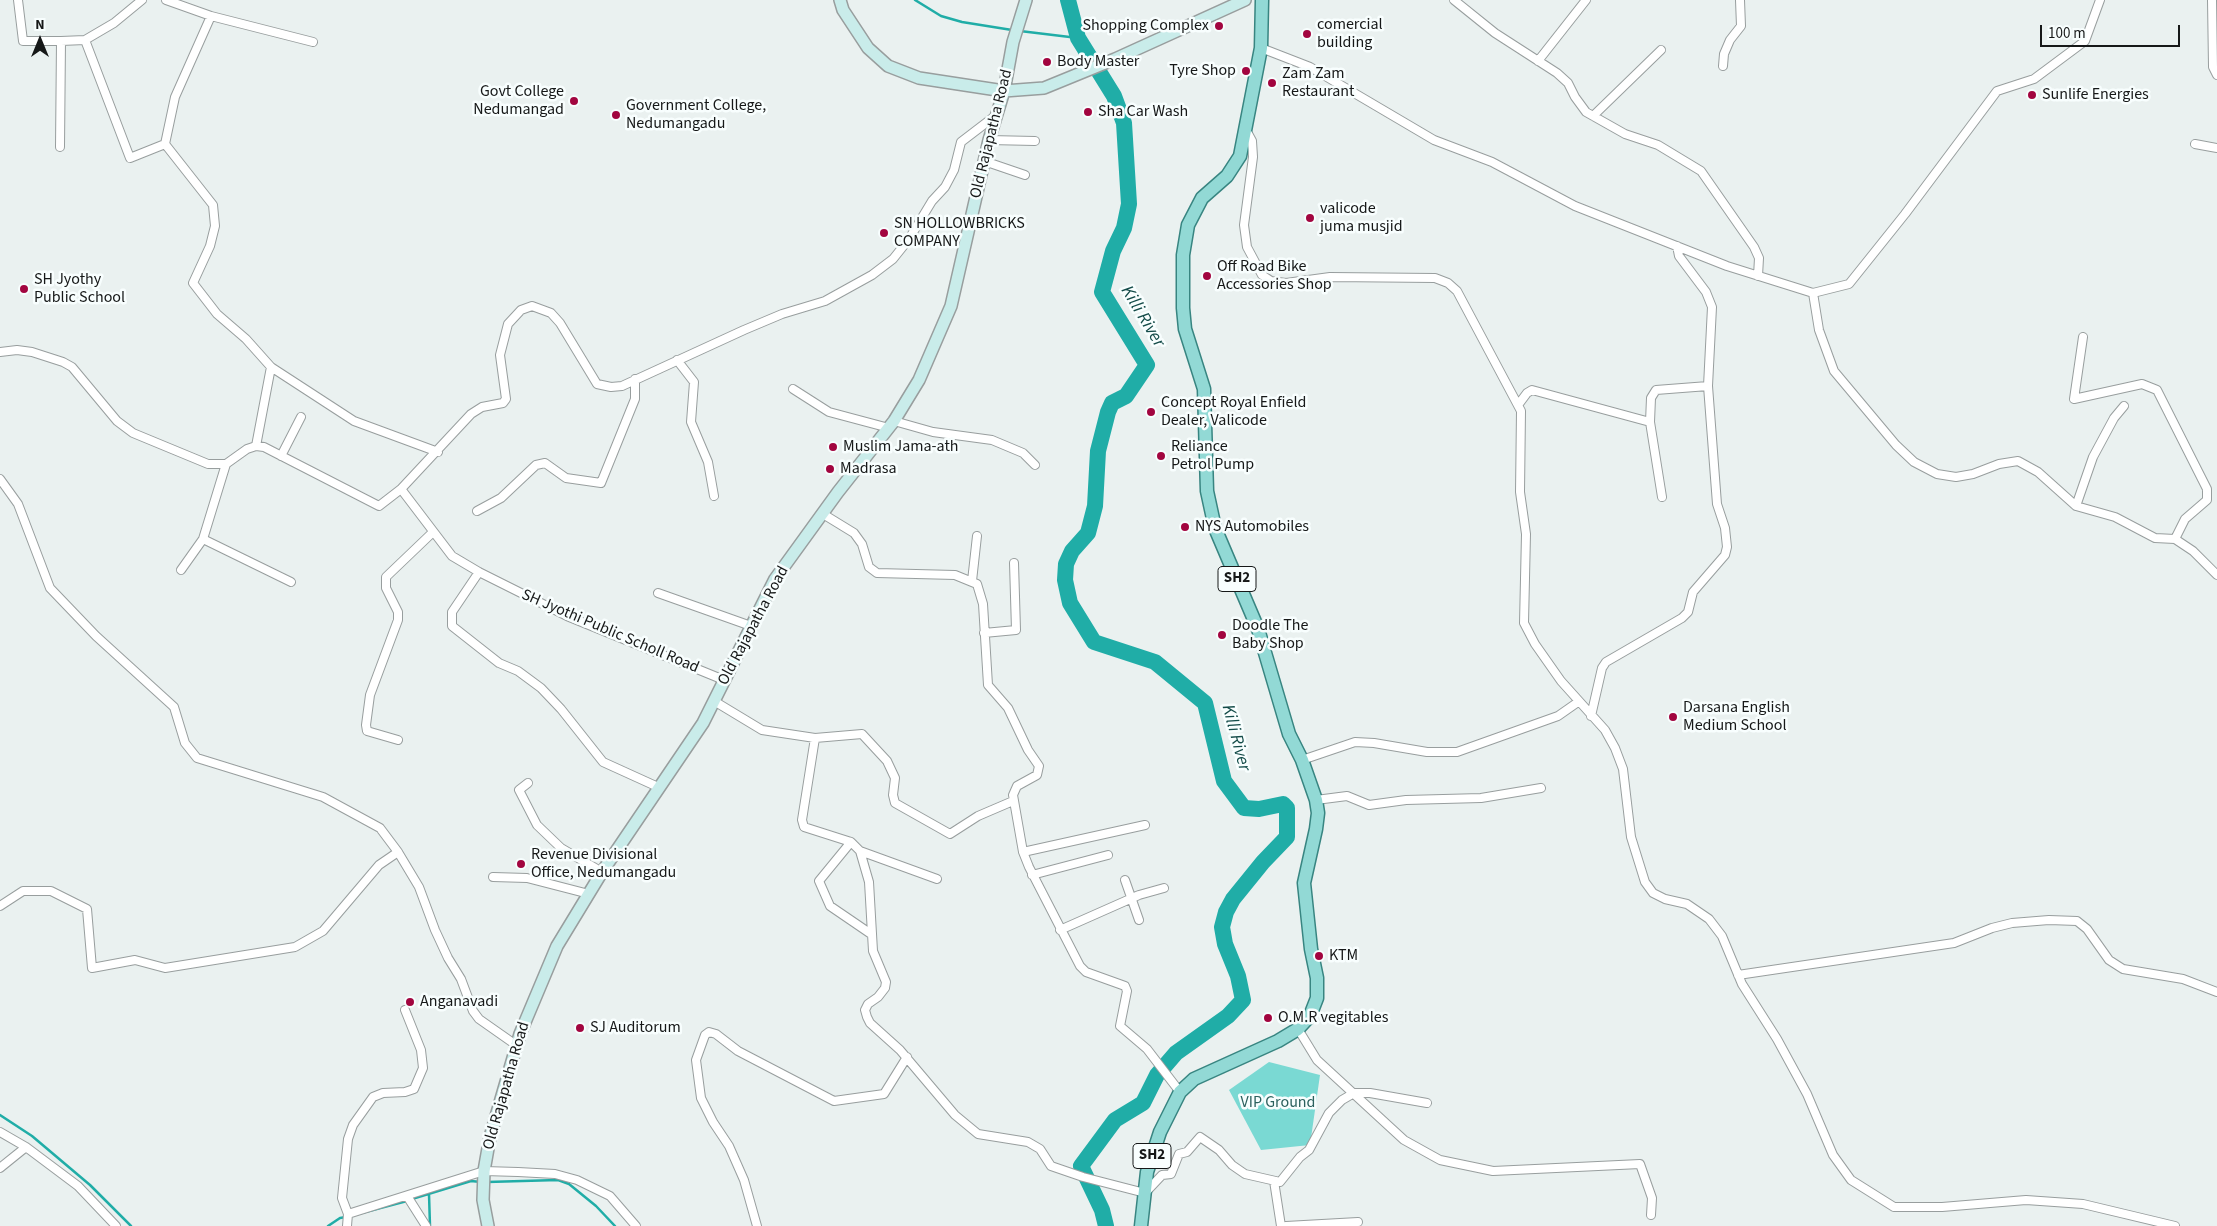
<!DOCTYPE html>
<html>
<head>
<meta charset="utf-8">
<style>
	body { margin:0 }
	#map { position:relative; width:2217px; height:1226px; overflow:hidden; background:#eaf1f0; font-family:"Source Sans 3",sans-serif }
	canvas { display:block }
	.north { position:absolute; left:15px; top:15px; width:50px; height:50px; -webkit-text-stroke:4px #f8fefe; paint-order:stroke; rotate:0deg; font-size:14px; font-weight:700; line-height:20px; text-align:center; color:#161818 }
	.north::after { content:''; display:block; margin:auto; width:18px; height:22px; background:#161818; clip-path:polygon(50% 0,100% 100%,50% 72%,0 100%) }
	.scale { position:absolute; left:2040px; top:25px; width:140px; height:22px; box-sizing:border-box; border:2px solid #161818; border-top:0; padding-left:6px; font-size:15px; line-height:18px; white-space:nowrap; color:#161818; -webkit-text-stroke:4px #f8fefe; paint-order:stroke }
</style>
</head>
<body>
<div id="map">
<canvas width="2217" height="1226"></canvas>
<div class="north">N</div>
<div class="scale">100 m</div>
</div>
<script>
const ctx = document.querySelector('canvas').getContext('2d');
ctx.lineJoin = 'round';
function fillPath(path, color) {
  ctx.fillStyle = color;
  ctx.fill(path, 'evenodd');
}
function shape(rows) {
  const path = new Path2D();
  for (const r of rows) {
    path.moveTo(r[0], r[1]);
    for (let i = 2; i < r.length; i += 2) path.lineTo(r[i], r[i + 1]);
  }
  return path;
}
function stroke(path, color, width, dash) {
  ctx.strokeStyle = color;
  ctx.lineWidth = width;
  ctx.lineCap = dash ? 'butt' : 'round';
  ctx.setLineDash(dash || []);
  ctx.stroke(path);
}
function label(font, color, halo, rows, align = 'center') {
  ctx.font = font + ' "Source Sans 3",sans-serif';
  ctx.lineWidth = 5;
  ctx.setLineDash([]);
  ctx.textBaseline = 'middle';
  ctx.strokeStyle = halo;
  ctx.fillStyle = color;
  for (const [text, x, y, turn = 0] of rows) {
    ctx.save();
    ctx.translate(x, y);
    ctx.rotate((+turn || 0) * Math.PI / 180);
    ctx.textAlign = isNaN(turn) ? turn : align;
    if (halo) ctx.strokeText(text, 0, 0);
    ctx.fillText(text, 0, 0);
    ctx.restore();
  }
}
fillPath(shape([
	[1269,1062,1320,1075,1310,1145,1261,1150,1229,1090]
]), '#7ad9d3');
stroke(shape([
	[915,0,941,16,962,22,1012,30],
	[1020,31,1078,38],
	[0,1115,32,1136,90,1185,131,1226],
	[487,1182,558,1180,569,1184,596,1206,615,1226],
	[429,1194,430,1226],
	[412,1199,471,1181,481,1182],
	[354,1215,407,1201],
	[328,1226,340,1218,346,1217]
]), '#20ada7', 2.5);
stroke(shape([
	[1068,0,1078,38,1114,96,1124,123,1129,204,1124,228,1113,251,1102,292,1147,365,1126,396,1112,403,1108,412,1098,451,1095,506,1088,533,1072,551,1066,564,1065,580,1070,603,1094,642,1155,662,1205,703,1224,781,1244,808,1259,809,1283,804,1287,808,1287,837,1263,862,1233,899,1226,912,1222,927,1225,944,1238,976,1243,1000,1228,1016,1176,1053,1157,1075,1143,1103,1115,1120,1081,1166,1102,1210,1106,1226]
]), '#20ada7', 16);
const minor = shape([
	[18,0,23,41,61,41,60,147],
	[166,0,211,16,313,42],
	[1454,0,1495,33,1557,73,1568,83,1575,97,1586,112,1625,134,1658,145,1701,171,1754,247,1759,258,1758,276],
	[2212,0,2213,67,2217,75],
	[85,40,130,158,165,144,175,97,211,16],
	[61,41,85,40,114,23,142,0],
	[1261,48,1310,67,1434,140,1492,162,1575,206,1727,266,1813,293,1849,284,1905,214,1997,91,2034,79,2085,41,2100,0],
	[1538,61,1586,0],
	[1723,66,1724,54,1730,40,1741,26,1740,0],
	[1593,116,1661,50],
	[1246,130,1252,141,1253,157,1244,225,1247,247,1262,275,1271,281,1286,283,1330,277,1435,278,1448,283,1457,291,1521,411,1520,492,1526,534,1524,623,1535,644,1561,681,1605,730,1615,748,1623,769,1631,837,1645,882,1653,893,1665,899,1687,904,1709,919,1722,936,1742,984,1777,1039,1807,1094,1833,1155,1851,1180,1894,1207,1942,1207,2026,1200,2083,1204,2175,1226],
	[989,140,1035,141],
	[165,144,213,205,215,226,210,246,193,283,217,314,246,339,271,367,354,421,438,452],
	[2195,144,2217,148],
	[984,161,1025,175],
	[1813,293,1819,330,1834,371,1896,445,1914,462,1937,474,1956,477,1973,474,1999,464,2018,461,2038,472,2076,506,2115,517,2155,538,2175,539],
	[2083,337,2074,399,2142,384,2157,390,2207,489,2207,500,2185,519,2175,539,2193,551,2217,575],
	[0,352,17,350,32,352,63,362,72,367,117,421,133,433,208,464,226,464,247,449,256,446,264,447,379,506,401,489,452,556,479,572,567,616,724,680],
	[677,360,694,382,691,422,708,462,714,496],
	[793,389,829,412,889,428],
	[1518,405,1527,393,1532,390,1650,422,1662,497],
	[894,421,933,432,992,440,1023,453,1035,465],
	[1650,422,1651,398,1656,390,1708,386],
	[256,446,271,367],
	[281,456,301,417],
	[0,479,18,504,50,588,96,636,174,707,185,743,197,758,323,797,380,828,398,852],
	[401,489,471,414,482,407,503,403,506,399,500,355,508,324,521,310,532,306,551,313,560,323,597,384,611,387,622,386,744,330,782,314,825,301,872,275,893,259,909,239,932,201,945,187,954,170,961,142,995,116],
	[2076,506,2093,457,2114,418,2124,406],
	[477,511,501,498,536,465,545,463,566,478,601,483,635,399,635,379],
	[823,514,854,533,862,544,869,567,877,573,955,575,977,584,983,604,988,685,1008,708,1028,750,1039,766,1037,775,1017,786,1013,795,1023,852,1029,867,1080,966,1086,972,1125,986,1127,991,1120,1026,1147,1049,1180,1092],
	[203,539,291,582],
	[181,570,203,539,226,464],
	[479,572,452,612,452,626,499,663,518,671,541,688,561,709,603,762,658,787],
	[972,581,977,536],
	[658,593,751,626],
	[984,633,1016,630,1014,563],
	[714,701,762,730,815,738,862,734,887,761,895,778,893,795,895,803,950,834,978,816,1013,801],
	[1591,716,1602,668,1606,662,1682,618,1688,612,1693,592,1725,555,1727,547,1725,528,1717,504,1708,386,1712,307,1706,292,1679,256,1677,246],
	[815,738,802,820,804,827,851,842,860,851,869,882,873,951,886,982,885,988,878,997,868,1004,865,1010,867,1017,870,1023,900,1050,955,1115,978,1134,1028,1142,1040,1149,1051,1166,1083,1177,1145,1193,1162,1175,1171,1174,1179,1154,1187,1152,1200,1137,1219,1150,1232,1165,1245,1174,1280,1182,1300,1157,1309,1150,1329,1113,1342,1100,1354,1093,1370,1093,1427,1103],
	[398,740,367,731,366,725,370,695,398,620,398,612,386,588,386,577,432,533],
	[1302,760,1355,742,1374,743,1427,752,1457,752,1558,716,1578,702],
	[528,783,519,790,537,825,561,848,602,872],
	[1316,800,1347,796,1369,805,1406,800,1481,798,1541,788],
	[851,842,819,881,830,906,871,934],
	[860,851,937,879],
	[1023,852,1145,825],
	[1032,875,1108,855],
	[493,877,527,878,589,894],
	[1125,880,1139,920],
	[0,906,23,891,51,891,87,909,92,968,135,960,165,968,295,947,323,931,379,865,398,852,419,887,435,930,448,958,461,979,473,1011,479,1019,516,1045],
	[1060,930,1139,895,1164,888],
	[1738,975,1954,943,1992,928,2012,923,2049,920,2077,921,2087,929,2109,960,2123,969,2183,979,2217,992],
	[1298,1029,1317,1060,1404,1140,1440,1160,1493,1171,1640,1164,1652,1198,1651,1215],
	[0,1132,26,1147,78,1186,116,1226],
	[0,1168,26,1147],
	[1274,1181,1281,1226],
	[407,1196,426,1226],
	[348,1214,484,1171,518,1172,555,1174,577,1180,610,1196,636,1226],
	[348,1214,342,1198,348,1139,353,1125,373,1097,383,1093,405,1092,414,1089,423,1068,421,1050,405,1010],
	[347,1226,348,1214],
	[757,1226,744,1180,729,1146,713,1122,701,1098,696,1060,705,1035,709,1032,716,1034,738,1051,834,1101,884,1094,907,1057],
	[1286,1226,1358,1222]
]);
const secondary = shape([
	[840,0,843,10,868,48,888,66,919,78,1004,91,1044,88,1115,59,1245,0],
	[488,1226,483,1200,484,1171,490,1137,520,1034,557,946,602,872,703,723,775,579,838,492,894,421,919,380,951,306,989,140,1004,91,1013,42,1026,0]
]);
const primary = shape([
	[1141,1226,1147,1172,1160,1132,1180,1092,1194,1079,1278,1041,1298,1029,1310,1016,1317,998,1317,978,1311,949,1304,883,1316,829,1318,813,1316,800,1302,760,1289,734,1258,629,1215,528,1207,491,1204,389,1185,329,1183,308,1183,255,1188,225,1202,198,1227,176,1240,156,1261,48,1262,0]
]);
stroke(minor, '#989e9e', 10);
stroke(secondary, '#989e9e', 14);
stroke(primary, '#388581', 15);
stroke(minor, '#fff', 8);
stroke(secondary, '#c9ecea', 11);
stroke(primary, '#92d9d5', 12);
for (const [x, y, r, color] of [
	[1219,26,5,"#a2053f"],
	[1307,34,5,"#a2053f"],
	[1047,62,5,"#a2053f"],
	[1246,71,5,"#a2053f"],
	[1272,83,5,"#a2053f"],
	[2032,95,5,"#a2053f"],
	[574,101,5,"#a2053f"],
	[1088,112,5,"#a2053f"],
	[616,115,5,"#a2053f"],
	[1310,218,5,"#a2053f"],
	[884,233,5,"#a2053f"],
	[1207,276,5,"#a2053f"],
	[24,289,5,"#a2053f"],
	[1151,412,5,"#a2053f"],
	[833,447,5,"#a2053f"],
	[1161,456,5,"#a2053f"],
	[830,469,5,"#a2053f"],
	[1185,527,5,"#a2053f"],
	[1222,635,5,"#a2053f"],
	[1673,717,5,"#a2053f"],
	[521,864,5,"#a2053f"],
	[1319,956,5,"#a2053f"],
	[410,1002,5,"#a2053f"],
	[1268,1018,5,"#a2053f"],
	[580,1028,5,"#a2053f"]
]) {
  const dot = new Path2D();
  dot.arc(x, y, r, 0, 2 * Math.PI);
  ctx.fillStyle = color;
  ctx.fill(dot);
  stroke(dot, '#f8fefe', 2);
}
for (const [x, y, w] of [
	[1237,579,38],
	[1152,1156,38]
]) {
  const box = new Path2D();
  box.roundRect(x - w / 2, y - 12.5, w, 25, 4);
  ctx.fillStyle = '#f8fefe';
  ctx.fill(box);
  stroke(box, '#161818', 1);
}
label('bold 15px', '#161818', null, [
	["SH2",1237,579],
	["SH2",1152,1156]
]);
label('16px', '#161818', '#f8fefe', [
	["comercial",1317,25],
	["building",1317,43],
	["Shopping Complex",1209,26,"right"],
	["Body Master",1057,62],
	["Tyre Shop",1236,71,"right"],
	["Zam Zam",1282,74],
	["Restaurant",1282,92],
	["Govt College",564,92,"right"],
	["Nedumangad",564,110,"right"],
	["Sunlife Energies",2042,95],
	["Government College,",626,106],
	["Nedumangadu",626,124],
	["Sha Car Wash",1098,112],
	["valicode",1320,209],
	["juma musjid",1320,227],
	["SN HOLLOWBRICKS",894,224],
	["COMPANY",894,242],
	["Off Road Bike",1217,267],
	["Accessories Shop",1217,285],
	["SH Jyothy",34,280],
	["Public School",34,298],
	["Concept Royal Enfield",1161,403],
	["Dealer, Valicode",1161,421],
	["Muslim Jama-ath",843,447],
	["Reliance",1171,447],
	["Petrol Pump",1171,465],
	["Madrasa",840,469],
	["NYS Automobiles",1195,527],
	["Doodle The",1232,626],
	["Baby Shop",1232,644],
	["Darsana English",1683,708],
	["Medium School",1683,726],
	["Revenue Divisional",531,855],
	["Office, Nedumangadu",531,873],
	["KTM",1329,956],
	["Anganavadi",420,1002],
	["O.M.R vegitables",1278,1018],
	["SJ Auditorum",590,1028]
], 'left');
label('16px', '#161818', '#f8fefe', [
	["Old Rajapatha Road",992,134,-76],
	["Old Rajapatha Road",754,626,-62],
	["SH Jyothi Public Scholl Road",610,632,23],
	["Old Rajapatha Road",507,1086,-74]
]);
label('16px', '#2c615e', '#f8fefe', [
	["VIP Ground",1278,1103]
]);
label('italic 18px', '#134b48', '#f8fefe', [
	["Killi River",1142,317,59],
	["Killi River",1235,738,75]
]);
</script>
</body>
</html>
